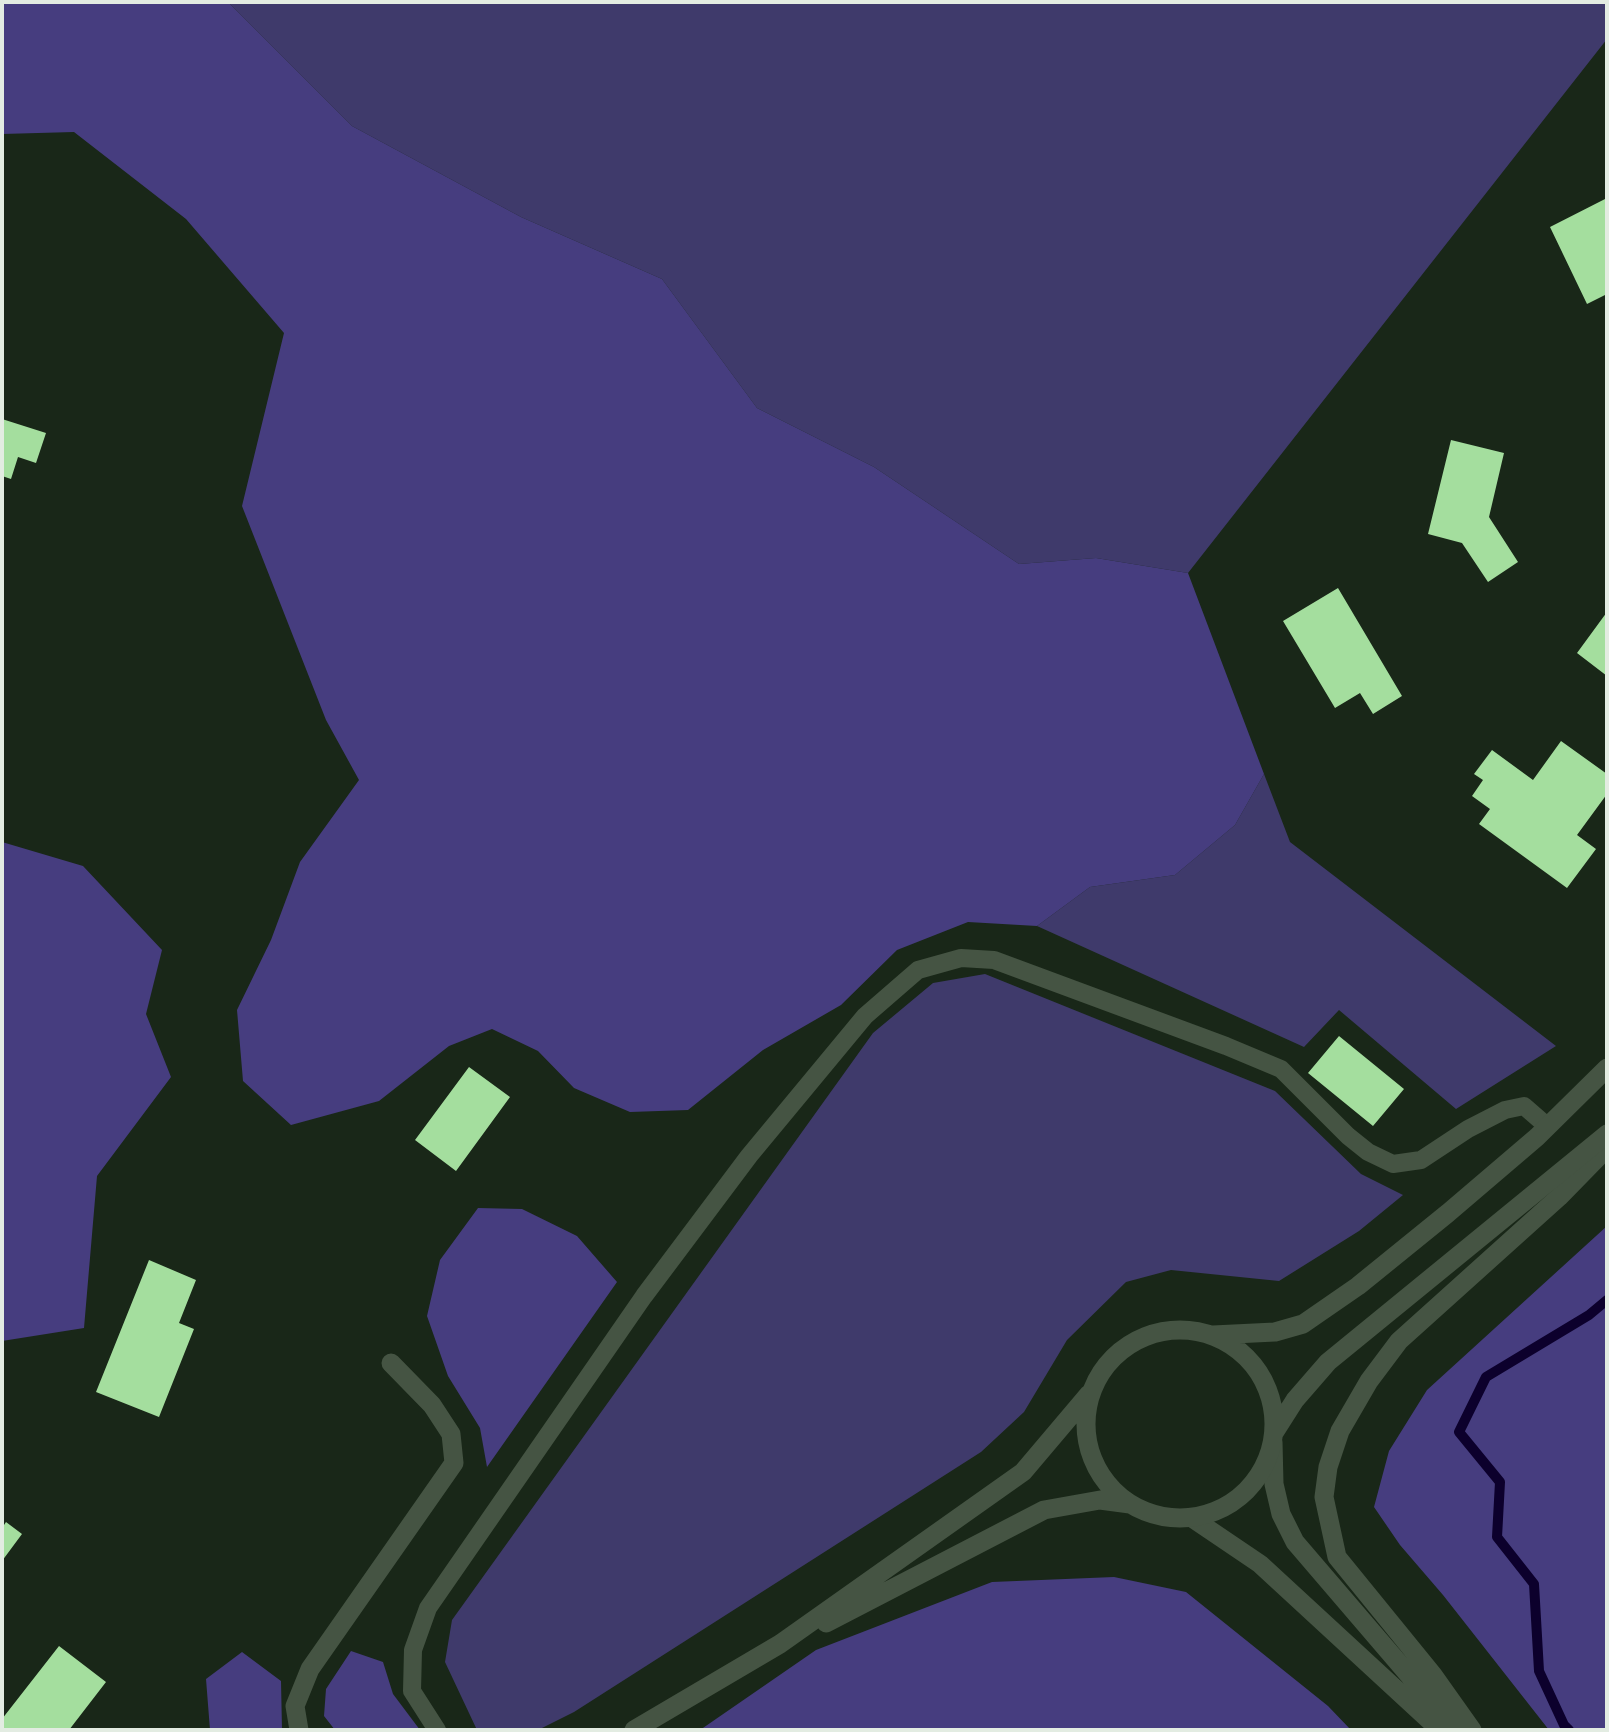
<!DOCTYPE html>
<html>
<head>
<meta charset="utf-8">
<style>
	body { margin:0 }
	#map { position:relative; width:1609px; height:1732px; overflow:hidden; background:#192718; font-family:"Playfair Display",serif }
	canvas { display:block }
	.frame { position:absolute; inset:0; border:4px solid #e3ece2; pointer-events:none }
</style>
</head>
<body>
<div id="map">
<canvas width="1609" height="1732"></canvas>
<div class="frame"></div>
</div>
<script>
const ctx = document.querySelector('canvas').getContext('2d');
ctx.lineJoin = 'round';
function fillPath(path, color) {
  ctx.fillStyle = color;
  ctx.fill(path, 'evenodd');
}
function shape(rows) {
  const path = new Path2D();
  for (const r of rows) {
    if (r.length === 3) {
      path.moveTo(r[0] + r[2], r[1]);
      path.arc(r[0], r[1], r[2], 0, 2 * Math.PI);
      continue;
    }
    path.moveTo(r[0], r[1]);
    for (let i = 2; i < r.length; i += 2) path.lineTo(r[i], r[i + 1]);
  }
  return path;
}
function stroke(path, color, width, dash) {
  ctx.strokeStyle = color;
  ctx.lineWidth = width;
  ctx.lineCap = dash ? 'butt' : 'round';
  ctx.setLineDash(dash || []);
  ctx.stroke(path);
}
fillPath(shape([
	[228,2,1607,2,1607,39,1188,573,1096,558,1019,564,874,467,757,408,662,279,521,217,352,126],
	[1264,774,1290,842,1556,1046,1456,1109,1339,1010,1304,1047,1037,926,1090,887,1175,875,1235,825],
	[985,974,1275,1091,1361,1174,1403,1195,1359,1231,1279,1281,1171,1270,1126,1282,1067,1340,1024,1412,981,1452,574,1712,538,1730,477,1730,445,1662,452,1620,873,1033,933,983]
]), '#3f3a6b');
fillPath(shape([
	[2,2,228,2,352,126,521,217,662,279,757,408,874,467,1019,564,1096,558,1188,573,1264,774,1235,825,1175,875,1090,887,1037,926,968,922,897,950,841,1005,763,1050,688,1110,630,1112,574,1088,538,1051,492,1029,449,1046,379,1101,291,1125,243,1081,237,1010,271,940,300,862,359,780,326,720,242,506,284,333,186,219,74,132,2,134],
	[2,842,83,866,162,950,146,1014,171,1077,97,1176,84,1328,2,1341],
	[478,1208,522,1209,577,1236,617,1282,487,1467,480,1428,448,1376,427,1316,440,1260],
	[1607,1226,1607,1730,1549,1730,1443,1595,1400,1545,1374,1507,1389,1451,1427,1390],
	[1114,1577,1186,1592,1328,1706,1351,1730,700,1730,816,1650,992,1582],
	[351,1651,383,1662,393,1694,420,1730,335,1730,324,1716,326,1689],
	[242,1652,281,1681,282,1730,210,1730,206,1679]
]), '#463d7f');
stroke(shape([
	[1569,1730,1564,1725,1539,1671,1534,1584,1497,1537,1500,1482,1459,1432,1486,1377,1589,1315,1607,1300]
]), '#0c002c', 10);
fillPath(shape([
	[1607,198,1607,294,1587,304,1550,227],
	[2,419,46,433,36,463,18,457,11,479,2,476],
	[1451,440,1504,453,1489,517,1518,562,1488,582,1462,543,1428,534],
	[1338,588,1402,696,1373,714,1360,693,1335,708,1283,621],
	[1607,612,1607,676,1577,653],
	[1561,741,1607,774,1607,794,1577,835,1596,849,1567,888,1479,824,1490,809,1472,796,1483,780,1474,774,1492,750,1533,780],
	[1339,1036,1404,1089,1373,1126,1308,1073],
	[469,1067,510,1097,456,1171,415,1140],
	[149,1260,196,1280,179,1323,194,1329,159,1417,96,1392],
	[6,1522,22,1534,2,1561,2,1528],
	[59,1646,106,1682,69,1730,2,1730,2,1719]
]), '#a4de9e');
stroke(shape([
	[437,1730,412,1691,413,1650,428,1608,644,1296,749,1156,865,1016,918,970,961,958,994,960,1226,1046,1281,1069,1348,1136,1368,1152,1393,1164,1421,1160,1468,1129,1505,1110,1524,1106,1547,1126]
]), '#455443', 18);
stroke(shape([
	[299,1730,295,1706,310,1669,454,1463,451,1434,432,1405,391,1363]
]), '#455443', 19);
stroke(shape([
	[1273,1442,1274,1484,1281,1514,1295,1542,1456,1730],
	[1192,1518,1260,1564,1440,1730],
	[1472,1730,1433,1675,1337,1557,1324,1497,1328,1467,1340,1431,1369,1381,1399,1341,1559,1197,1607,1148]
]), '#455443', 19);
stroke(shape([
	[1180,1424,94],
	[1213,1335,1275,1332,1303,1324,1358,1286,1448,1213,1537,1137,1607,1068],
	[1274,1433,1295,1400,1328,1362,1607,1134],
	[826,1623,1044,1510,1100,1500,1130,1504],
	[634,1730,780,1644,1023,1472,1089,1394]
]), '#455443', 19);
</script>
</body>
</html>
